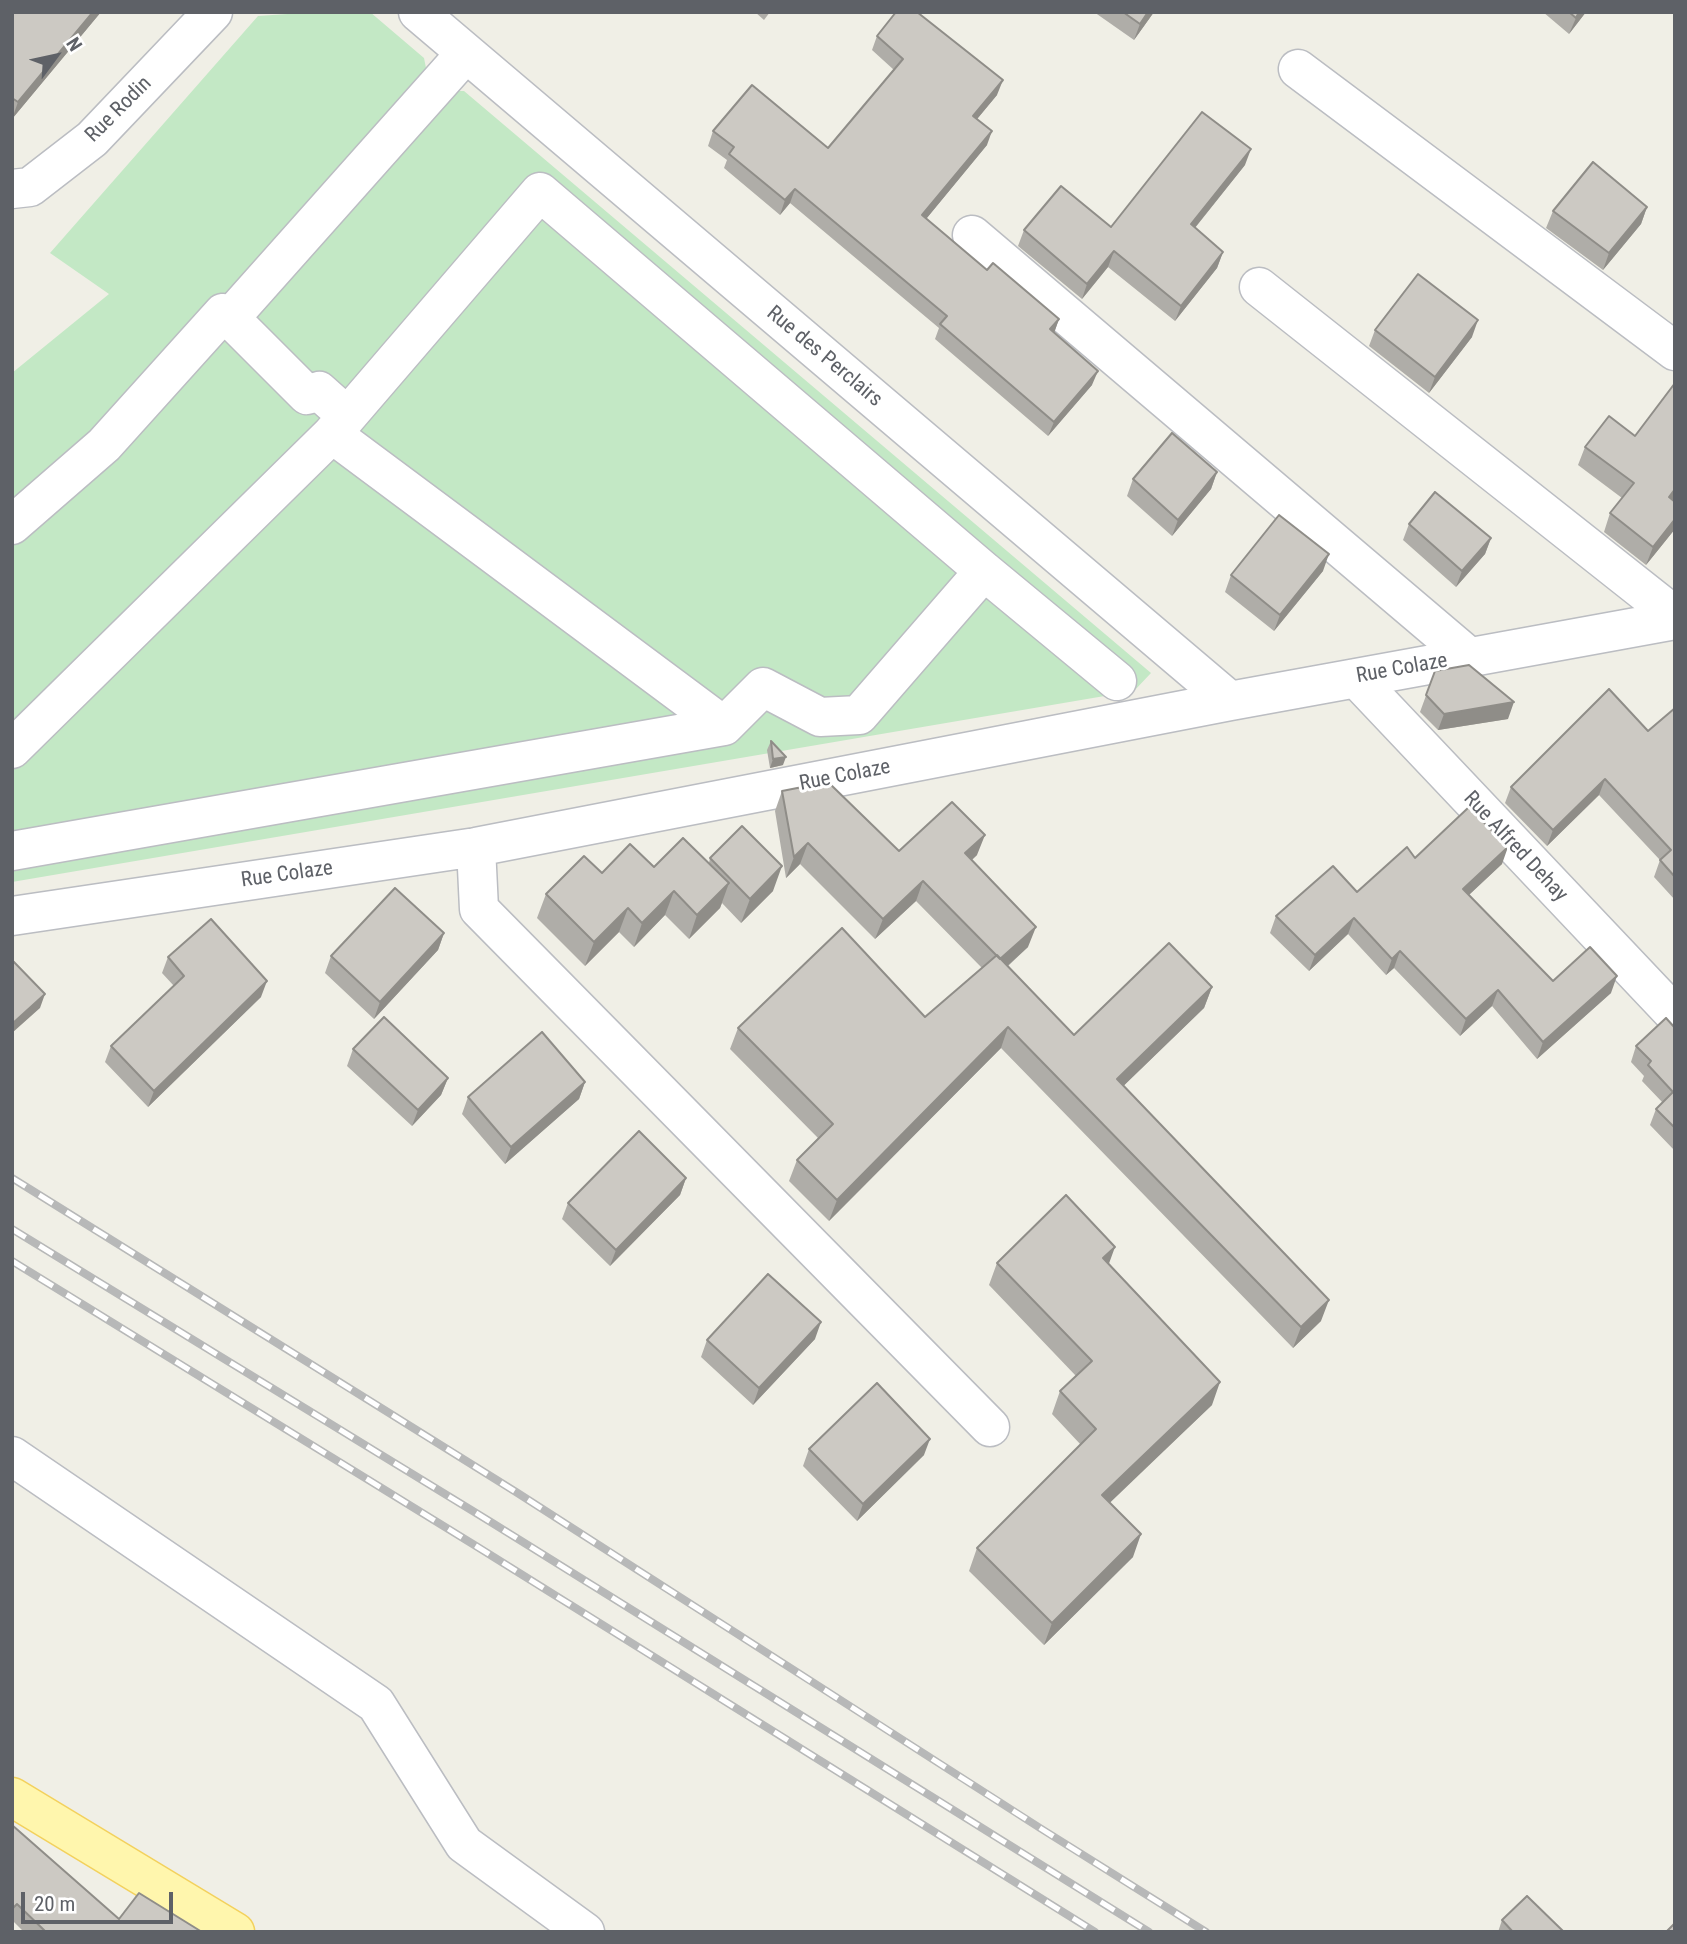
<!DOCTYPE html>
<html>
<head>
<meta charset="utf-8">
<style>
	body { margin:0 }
	#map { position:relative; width:1687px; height:1944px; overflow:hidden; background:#f0efe6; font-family:"Roboto Condensed",sans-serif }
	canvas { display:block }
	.frame { position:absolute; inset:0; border:14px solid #5e6167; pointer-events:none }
	.north { position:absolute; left:21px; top:21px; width:70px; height:70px; -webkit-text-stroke:5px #fff; paint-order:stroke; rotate:57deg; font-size:19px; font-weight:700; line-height:28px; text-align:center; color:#5e6167 }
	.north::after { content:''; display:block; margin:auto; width:24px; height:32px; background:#5e6167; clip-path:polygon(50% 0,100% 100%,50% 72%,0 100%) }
	.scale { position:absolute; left:21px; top:1892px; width:152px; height:32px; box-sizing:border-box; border:4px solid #5e6167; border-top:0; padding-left:9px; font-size:21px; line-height:24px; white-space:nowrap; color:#5e6167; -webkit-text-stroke:5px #fff; paint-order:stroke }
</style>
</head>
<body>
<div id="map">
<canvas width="1687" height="1944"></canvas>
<div class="frame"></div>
<div class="north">N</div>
<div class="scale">20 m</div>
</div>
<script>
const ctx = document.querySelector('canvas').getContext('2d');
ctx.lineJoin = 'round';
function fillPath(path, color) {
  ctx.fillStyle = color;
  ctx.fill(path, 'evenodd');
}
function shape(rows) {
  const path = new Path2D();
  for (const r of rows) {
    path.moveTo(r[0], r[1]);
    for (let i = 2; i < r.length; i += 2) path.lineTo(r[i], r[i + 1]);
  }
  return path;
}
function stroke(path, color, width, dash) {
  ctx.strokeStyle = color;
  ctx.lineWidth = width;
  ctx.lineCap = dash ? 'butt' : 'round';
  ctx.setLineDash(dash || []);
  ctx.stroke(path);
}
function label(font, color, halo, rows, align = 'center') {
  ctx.font = font + ' "Roboto Condensed",sans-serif';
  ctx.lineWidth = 6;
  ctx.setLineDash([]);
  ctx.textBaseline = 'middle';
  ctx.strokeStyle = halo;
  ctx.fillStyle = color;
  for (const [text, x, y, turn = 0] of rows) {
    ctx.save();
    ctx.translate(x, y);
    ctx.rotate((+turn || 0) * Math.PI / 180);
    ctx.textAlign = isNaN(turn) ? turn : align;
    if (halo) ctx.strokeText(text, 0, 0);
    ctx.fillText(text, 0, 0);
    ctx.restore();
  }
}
fillPath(shape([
	[317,12,370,12,424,58,427,73,450,91,464,91,1151,673,1134,691,12,882,12,373,109,294,50,253,258,16]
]), '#c3e8c5');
const minor = shape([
	[418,12,1230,701],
	[1298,69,1675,351],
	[12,189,30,187,92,139,213,12],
	[972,235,1469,657],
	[1259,287,1675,616],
	[347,416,319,391,307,395,230,318,466,53],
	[12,525,104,445,223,313,230,318],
	[1356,678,1675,1015],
	[724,726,332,434,540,192,984,571],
	[12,749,332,434],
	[476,847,479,909,990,1427],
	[12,851,724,726,763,687,820,717,859,715,984,571,1117,681],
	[12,916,476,847,1230,701,1675,620],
	[12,1456,376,1704,464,1844,585,1932]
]);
const major = shape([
	[12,1797,235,1932]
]);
stroke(minor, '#bbbdc2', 41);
stroke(major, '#f3d15d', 41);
stroke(minor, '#fff', 38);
stroke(major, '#fff6ad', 38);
const rail = shape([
	[12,1178,516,1492,1040,1828,1206,1932],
	[12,1229,494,1524,1149,1932],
	[12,1261,476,1546,1095,1932]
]);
stroke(rail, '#b7b8b8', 8);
stroke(rail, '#fff', 5, [16]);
fillPath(shape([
	[12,12,101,12,12,119],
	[755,12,770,12,764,20],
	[1094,12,1154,12,1134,40],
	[1543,12,1586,12,1569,34],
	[877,36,997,95,977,119,987,145,926,219,987,270,1059,319,1054,333,1092,385,1048,436,935,339,939,328,790,203,780,215,724,168,727,160,708,146,713,131,828,148,894,70,872,50],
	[1245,165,1195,228,1223,252,1217,268,1175,321,1108,267,1082,299,1018,246,1024,230,1111,227],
	[1647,207,1641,224,1603,270,1546,228,1553,211],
	[1375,330,1472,337,1429,393,1369,346],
	[1675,383,1675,500,1674,501,1675,502,1675,529,1646,565,1604,532,1610,513,1622,498,1578,465,1585,447,1635,436],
	[1217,472,1211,489,1172,536,1127,496,1133,479],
	[1409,524,1491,538,1485,554,1456,587,1403,540],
	[1323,571,1274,631,1225,592,1231,575],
	[1435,671,1508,719,1438,730,1420,712],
	[1675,708,1675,900,1654,877,1660,860,1599,795,1547,846,1505,803,1511,787,1648,731],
	[771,741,783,765,770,768,767,750],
	[782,791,899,851,977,855,972,860,1028,947,1008,966,1074,1035,1212,987,1204,1008,1123,1086,1321,1321,1293,1348,1001,1048,829,1221,789,1181,797,1160,818,1138,730,1049,738,1028,925,1017,982,968,916,901,875,939,800,864,786,878,775,811],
	[710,858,773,891,741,923,722,903,720,908,689,939,665,915,634,947,619,932,585,966,537,918,546,894,602,873,709,863],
	[1415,858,1502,864,1469,895,1553,981,1611,993,1537,1059,1492,1006,1460,1036,1394,968,1386,975,1348,934,1309,971,1270,933,1276,916,1357,892],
	[444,933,438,950,374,1019,325,973,331,956],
	[168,957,261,997,148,1107,105,1062,111,1046,174,986,162,973],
	[1675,1028,1675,1151,1650,1125,1656,1109,1663,1103,1642,1081,1644,1076,1631,1062,1636,1046],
	[353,1049,448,1078,441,1095,412,1126,347,1066],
	[585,1082,579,1099,505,1164,462,1114,468,1097],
	[686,1178,680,1195,610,1266,562,1219,568,1203],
	[997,1263,1109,1264,1212,1405,1109,1502,1133,1557,1044,1645,969,1571,977,1548,1081,1445,1052,1414,1060,1391,1076,1376,989,1285],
	[815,1339,753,1405,701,1357,707,1340],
	[809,1449,924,1455,857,1521,803,1466],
	[12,1825,119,1919,202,1932,24,1932,12,1920],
	[1502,1920,1564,1932,1498,1932]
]), '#afada8');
fillPath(shape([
	[93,12,101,12,12,119,18,102],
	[1148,12,1154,12,1134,40,1140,24],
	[1579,12,1586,12,1569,34,1576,18],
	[1003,80,997,95,968,130,973,116],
	[992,131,987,145,917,230,922,215],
	[1251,149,1245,165,1185,240,1191,224],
	[795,189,790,203,780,215,785,200],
	[1647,207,1641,224,1603,270,1609,253],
	[1114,251,1108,267,1082,299,1087,284],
	[1223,252,1217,268,1175,321,1181,306],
	[1059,319,1054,333,1050,329],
	[1478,320,1472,337,1429,393,1435,377],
	[1098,371,1092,385,1048,436,1054,422],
	[1217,472,1211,489,1172,536,1178,520],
	[1675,489,1675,500,1662,515,1669,497],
	[1675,519,1675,529,1646,565,1653,547],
	[1491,538,1485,554,1456,587,1462,571],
	[1329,554,1323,571,1274,631,1280,615],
	[1514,702,1508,719,1438,730,1444,714],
	[786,757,783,765,770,768,773,759],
	[1605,779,1599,795,1547,846,1553,830],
	[985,835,977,855,957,873,965,853],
	[808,843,800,864,786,878,794,857],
	[1508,847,1502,864,1457,906,1463,889],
	[782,866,773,891,741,923,750,899],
	[923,881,916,901,875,939,883,919],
	[729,883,720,908,689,939,697,915],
	[674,891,665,915,634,947,642,923],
	[628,908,619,932,585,966,594,942],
	[1354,918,1348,934,1309,971,1315,955],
	[1036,927,1028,947,993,979,1000,959],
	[444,933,438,950,374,1019,380,1002],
	[1400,951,1394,968,1386,975,1392,959],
	[1617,976,1611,993,1537,1059,1543,1042],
	[267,981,261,997,148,1107,154,1091],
	[1212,987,1204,1008,1109,1100,1117,1079],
	[1498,990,1492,1006,1460,1036,1466,1019],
	[45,994,40,1008,12,1033,12,1024],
	[1008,1027,1001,1048,829,1221,837,1200],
	[448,1078,441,1095,412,1126,418,1110],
	[585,1082,579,1099,505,1164,511,1147],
	[686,1178,680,1195,610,1266,616,1250],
	[1115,1247,1107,1269,1103,1258],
	[1329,1300,1321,1321,1293,1348,1301,1327],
	[821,1322,815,1339,753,1405,759,1388],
	[1220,1382,1212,1405,1094,1518,1102,1495],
	[930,1439,924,1455,857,1521,863,1504],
	[1141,1534,1133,1557,1044,1645,1052,1623]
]), '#8f8d88');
const building = shape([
	[12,12,93,12,18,102,12,98,12,12],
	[896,12,917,12,1003,80,973,116,992,131,922,215,987,270,993,263,1059,319,1050,329,1098,371,1054,422,940,324,947,316,795,189,785,200,729,154,734,147,713,131,752,85,828,148,903,59,877,36,896,12],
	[1123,12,1148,12,1140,24,1123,12],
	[1569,12,1579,12,1576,18,1569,12],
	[1202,112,1251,149,1191,224,1223,252,1181,306,1114,251,1087,284,1024,230,1061,186,1111,227,1202,112],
	[1593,162,1647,207,1609,253,1553,211,1593,162],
	[1418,274,1478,320,1435,377,1375,330,1418,274],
	[1675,383,1675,489,1669,497,1675,502,1675,519,1653,547,1610,513,1634,483,1585,447,1609,416,1635,436,1675,383],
	[1172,433,1217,472,1178,520,1133,479,1172,433],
	[1435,492,1491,538,1462,571,1409,524,1435,492],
	[1279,515,1329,554,1280,615,1231,575,1279,515],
	[1469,665,1514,702,1444,714,1426,695,1435,671,1469,665],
	[1609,689,1648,731,1675,708,1675,877,1660,860,1671,850,1605,779,1553,830,1511,787,1609,689],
	[771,741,786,757,773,759,771,741],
	[828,782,899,851,952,802,985,835,965,853,1036,927,1000,959,923,881,883,919,808,843,794,857,782,791,828,782],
	[1469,807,1508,847,1463,889,1553,981,1590,947,1617,976,1543,1042,1498,990,1466,1019,1400,951,1392,959,1354,918,1315,955,1276,916,1333,866,1357,892,1407,847,1415,858,1469,807],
	[742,826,782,866,750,899,710,858,742,826],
	[683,838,729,883,697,915,674,891,642,923,628,908,594,942,546,894,584,856,602,873,630,844,654,867,683,838],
	[395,888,444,933,380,1002,331,956,395,888],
	[211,919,267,981,154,1091,111,1046,184,976,168,957,211,919],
	[842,928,925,1017,997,955,1074,1035,1169,943,1212,987,1117,1079,1329,1300,1301,1327,1008,1027,837,1200,797,1160,833,1124,738,1028,842,928],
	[12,960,45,994,12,1024,12,960],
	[384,1017,448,1078,418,1110,353,1049,384,1017],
	[1666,1018,1675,1028,1675,1128,1656,1109,1673,1092,1648,1065,1651,1061,1636,1046,1666,1018],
	[542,1032,585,1082,511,1147,468,1097,542,1032],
	[639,1131,686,1178,616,1250,568,1203,639,1131],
	[1066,1195,1115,1247,1103,1258,1220,1382,1102,1495,1141,1534,1052,1623,977,1548,1096,1429,1060,1391,1092,1361,997,1263,1066,1195],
	[768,1274,821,1322,759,1388,707,1340,768,1274],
	[877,1383,930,1439,863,1504,809,1449,877,1383],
	[12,1825,119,1919,139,1893,202,1932,46,1932,17,1904,12,1909,12,1825],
	[1527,1896,1564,1932,1513,1932,1502,1920,1527,1896],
	[1675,1923,1675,1932,1666,1932,1675,1923]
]);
fillPath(building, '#ccc9c3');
stroke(building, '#8f8d88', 2);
label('21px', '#5e6167', '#fff', [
	["Rue Rodin",119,110,-45],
	["Rue des Perclairs",824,357,40],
	["Rue Colaze",1402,669,-10],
	["Rue Colaze",845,776,-11],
	["Rue Alfred Dehay",1515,847,47],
	["Rue Colaze",287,875,-8]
]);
</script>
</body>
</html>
